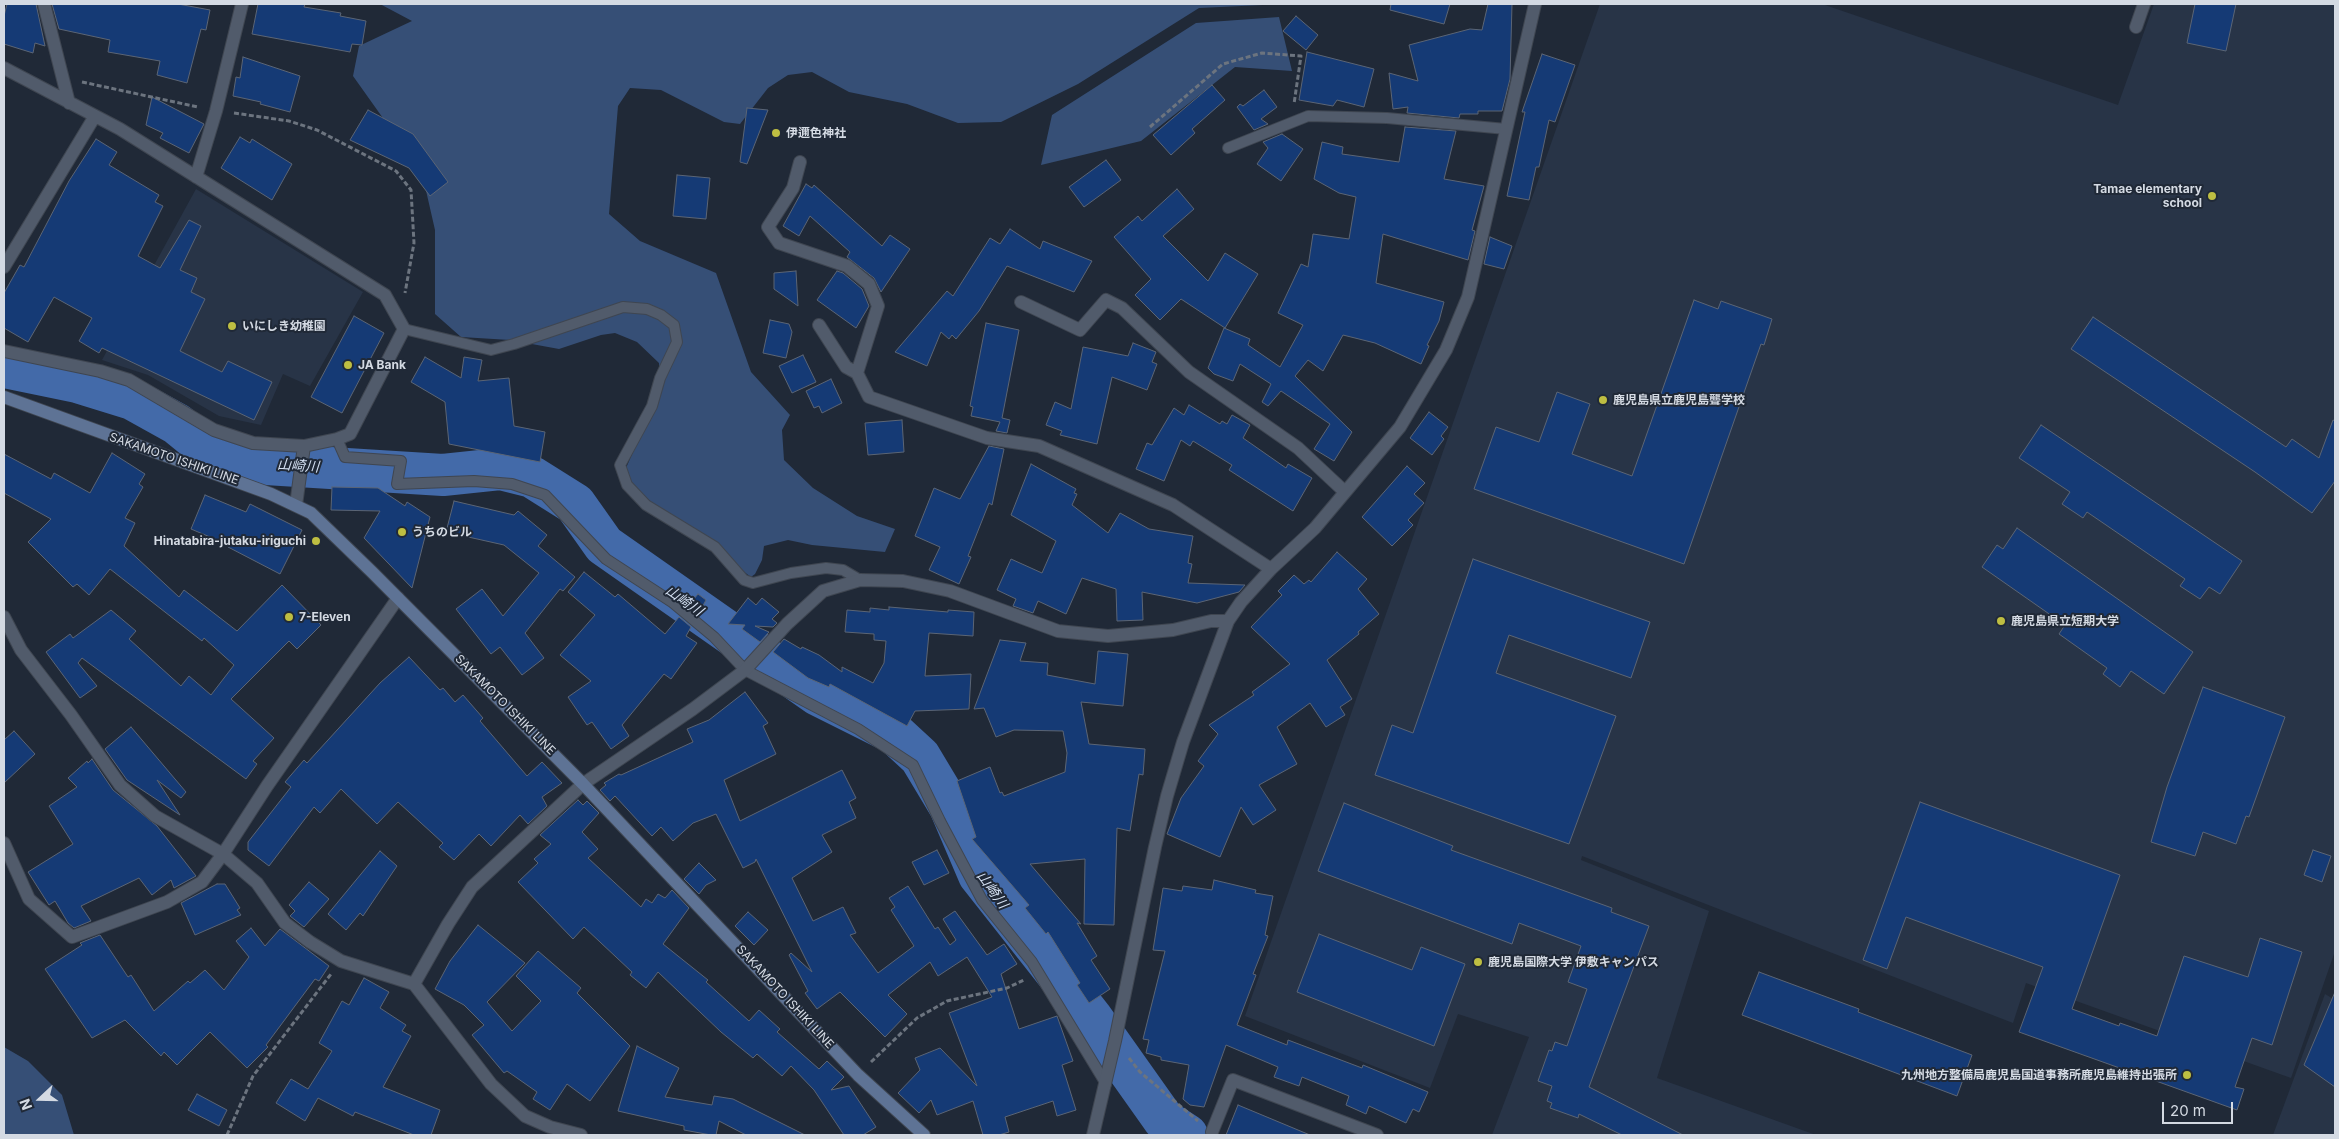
<!DOCTYPE html>
<html>
<head>
<meta charset="utf-8">
<style>
	body { margin:0 }
	#map { position:relative; width:2339px; height:1139px; overflow:hidden; background:#202937; font-family:Inter,sans-serif }
	canvas { display:block }
	.frame { position:absolute; inset:0; border:5px solid #d4dae3; pointer-events:none }
	.north { position:absolute; left:15px; top:1074px; width:50px; height:50px; -webkit-text-stroke:4px #202937; paint-order:stroke; rotate:249deg; font-size:14px; font-weight:700; line-height:20px; text-align:center; color:#d4dae3 }
	.north::after { content:''; display:block; margin:auto; width:18px; height:22px; background:#d4dae3; clip-path:polygon(50% 0,100% 100%,50% 72%,0 100%) }
	.scale { position:absolute; left:2162px; top:1102px; width:71px; height:22px; box-sizing:border-box; border:2px solid #d4dae3; border-top:0; padding-left:6px; font-size:15px; line-height:18px; white-space:nowrap; color:#d4dae3; -webkit-text-stroke:4px #202937; paint-order:stroke }
</style>
</head>
<body>
<div id="map">
<canvas width="2339" height="1139"></canvas>
<div class="frame"></div>
<div class="north">N</div>
<div class="scale">20 m</div>
</div>
<script>
const ctx = document.querySelector('canvas').getContext('2d');
ctx.lineJoin = 'round';
function fillPath(path, color) {
  ctx.fillStyle = color;
  ctx.fill(path, 'evenodd');
}
function shape(rows) {
  const path = new Path2D();
  for (const r of rows) {
    path.moveTo(r[0], r[1]);
    for (let i = 2; i < r.length; i += 2) path.lineTo(r[i], r[i + 1]);
  }
  return path;
}
function stroke(path, color, width, dash) {
  ctx.strokeStyle = color;
  ctx.lineWidth = width;
  ctx.lineCap = dash ? 'butt' : 'round';
  ctx.setLineDash(dash || []);
  ctx.stroke(path);
}
function label(font, color, halo, rows, align = 'center') {
  ctx.font = font + ' Inter,"Noto Sans JP",sans-serif';
  ctx.lineWidth = 4;
  ctx.setLineDash([]);
  ctx.textBaseline = 'middle';
  ctx.strokeStyle = halo;
  ctx.fillStyle = color;
  for (const [text, x, y, turn = 0] of rows) {
    ctx.save();
    ctx.translate(x, y);
    ctx.rotate((+turn || 0) * Math.PI / 180);
    ctx.textAlign = isNaN(turn) ? turn : align;
    if (halo) ctx.strokeText(text, 0, 0);
    ctx.fillText(text, 0, 0);
    ctx.restore();
  }
}
fillPath(shape([
	[1600,4,1822,4,2118,105,2154,4,2335,4,2335,951,2291,1078,2026,983,2013,1023,1582,856,1581,860,1709,911,1657,1078,1816,1135,1492,1135,1529,1037,1458,1014,1430,1088,1245,1016],
	[196,189,363,292,310,386,283,374,261,425,219,416,148,375,102,360],
	[2325,994,2335,1000,2335,1135,2273,1135]
]), '#283447');
fillPath(shape([
	[380,4,1284,4,1199,8,1078,84,1001,122,958,123,907,104,849,92,812,72,788,75,768,88,740,124,724,122,661,90,630,88,618,106,609,214,640,241,716,273,751,372,790,415,782,430,784,460,813,488,857,516,895,529,885,552,812,545,788,540,764,546,762,560,755,574,751,577,656,507,630,482,626,468,660,390,659,363,637,342,615,333,601,335,559,349,510,340,461,337,435,314,435,230,422,173,353,76,359,46,412,21],
	[1279,17,1292,71,1235,67,1141,141,1041,165,1052,115,1196,23],
	[4,1047,28,1061,62,1095,74,1135,4,1135]
]), '#364f76');
stroke(shape([
	[4,367,77,382,132,399,177,424,209,450,266,464,443,475,500,469,532,477,575,504,604,545,818,695,894,733,920,757,950,807,979,875,1091,1017,1164,1120,1187,1135]
]), '#436aa9', 42);
const building = shape([
	[7,4,36,4,45,46,35,43,33,53,4,44,4,16,7,4],
	[52,4,178,4,210,10,206,30,201,29,187,83,157,75,160,61,108,52,110,40,59,29,52,4],
	[258,4,305,4,304,7,341,13,340,16,366,21,362,45,352,44,350,52,252,34,258,4],
	[1391,4,1450,4,1444,24,1390,10,1391,4],
	[1488,4,1512,4,1510,79,1502,111,1478,111,1478,114,1460,114,1459,118,1407,113,1408,107,1393,109,1389,73,1418,81,1409,45,1470,29,1482,30,1488,4],
	[2195,4,2236,4,2226,51,2187,43,2195,4],
	[1296,16,1318,35,1306,50,1283,31,1296,16],
	[1307,52,1374,69,1364,107,1337,100,1333,106,1299,100,1307,52],
	[1542,54,1575,65,1555,122,1549,120,1539,167,1536,167,1529,200,1507,196,1525,112,1522,112,1542,54],
	[243,57,300,76,290,112,260,104,261,102,233,96,236,77,240,78,243,57],
	[1212,85,1225,100,1192,129,1195,133,1171,155,1153,135,1212,85],
	[1264,90,1277,107,1261,119,1268,124,1254,130,1237,107,1240,104,1243,106,1264,90],
	[152,97,204,124,189,153,160,138,163,133,146,125,152,97],
	[747,108,768,110,747,164,740,162,747,108],
	[368,110,413,134,448,182,430,196,409,168,350,140,368,110],
	[1405,127,1456,131,1444,179,1484,186,1472,230,1475,231,1468,260,1383,234,1376,283,1444,302,1439,321,1427,345,1429,346,1421,364,1375,343,1343,335,1323,371,1308,360,1295,376,1352,432,1334,461,1314,449,1330,424,1281,391,1268,406,1262,402,1271,384,1240,364,1233,381,1214,374,1208,368,1224,328,1250,339,1248,345,1280,367,1303,325,1278,313,1301,264,1308,267,1313,234,1349,239,1356,197,1339,193,1314,179,1322,142,1343,147,1342,154,1399,162,1405,127],
	[1282,134,1303,149,1281,181,1257,164,1268,148,1263,142,1282,134],
	[240,137,250,143,252,139,292,164,272,200,221,168,240,137],
	[96,139,117,152,109,165,159,195,155,202,163,206,138,256,160,268,189,220,201,226,180,270,197,278,191,292,205,299,180,351,222,372,228,361,272,382,254,420,102,348,99,353,79,341,92,318,54,297,28,342,4,328,4,293,20,265,24,267,69,181,96,139],
	[1106,160,1121,180,1084,207,1069,187,1106,160],
	[677,175,710,178,706,219,673,216,677,175],
	[806,184,812,188,814,185,882,246,890,235,910,249,881,292,874,278,847,257,850,252,810,216,799,236,783,226,806,184],
	[1177,189,1194,209,1163,236,1208,281,1225,253,1258,274,1225,328,1181,299,1160,320,1135,295,1151,279,1114,237,1138,216,1142,221,1177,189],
	[1010,229,1040,249,1043,241,1092,261,1074,292,1007,266,979,311,956,339,952,335,949,339,941,332,927,366,895,352,947,291,953,296,990,238,1000,244,1010,229],
	[1490,237,1512,246,1504,269,1484,264,1490,237],
	[796,271,798,306,774,289,774,273,796,271],
	[837,271,843,273,862,289,869,306,856,328,817,300,837,271],
	[1694,300,1718,309,1721,301,1772,319,1764,345,1761,344,1684,564,1474,489,1496,427,1539,442,1557,392,1590,404,1572,454,1632,476,1694,300],
	[354,316,384,333,342,413,311,397,354,316],
	[2093,317,2286,447,2292,439,2319,458,2333,420,2335,421,2335,481,2312,513,2255,472,2071,349,2093,317],
	[770,320,789,324,792,332,786,358,763,353,770,320],
	[986,323,1019,330,1002,418,1010,420,1007,433,996,431,1000,422,971,416,973,407,970,406,986,323],
	[1133,343,1156,352,1152,362,1157,364,1147,390,1112,377,1097,444,1060,435,1062,431,1046,425,1055,402,1071,409,1083,347,1128,356,1133,343],
	[803,355,816,382,792,393,779,366,803,355],
	[425,357,461,378,464,357,482,360,478,381,509,378,514,426,545,432,540,462,449,444,445,402,411,382,425,357],
	[831,379,842,403,822,413,819,406,814,408,806,391,831,379],
	[1189,405,1220,424,1222,421,1227,424,1232,415,1250,425,1243,438,1286,468,1288,464,1312,478,1293,511,1229,470,1232,465,1193,441,1190,446,1181,440,1164,481,1136,469,1147,443,1152,445,1174,408,1184,415,1189,405],
	[1429,412,1448,427,1441,436,1444,439,1432,455,1410,438,1429,412],
	[902,420,904,452,868,455,865,423,902,420],
	[2041,425,2242,561,2220,594,2209,587,2200,599,2180,586,2185,579,2087,512,2083,518,2062,504,2070,492,2019,458,2041,425],
	[989,446,1004,449,992,505,989,503,968,556,971,557,959,584,929,570,940,547,915,536,934,488,960,499,989,446],
	[112,453,145,474,139,484,143,487,125,518,135,523,124,546,179,597,184,590,237,631,282,585,321,625,297,649,289,641,231,699,274,738,253,761,257,764,246,779,82,658,78,663,97,686,80,698,46,652,70,634,73,638,111,610,136,631,129,639,181,686,189,676,211,695,234,665,204,638,202,641,110,569,89,595,77,584,73,587,28,542,51,519,4,493,4,454,51,479,54,473,90,493,112,453],
	[1031,464,1076,489,1074,493,1077,494,1072,505,1108,533,1120,513,1149,529,1193,536,1188,563,1192,564,1188,583,1245,585,1239,592,1197,603,1142,592,1143,620,1117,621,1116,589,1082,578,1066,614,1038,601,1033,613,1013,606,1016,599,997,590,1011,559,1042,573,1056,541,1011,515,1031,464],
	[1407,466,1425,483,1414,494,1424,503,1408,520,1413,525,1392,546,1362,517,1407,466],
	[332,487,378,488,405,506,407,502,430,517,412,588,364,538,380,511,331,510,332,487],
	[205,495,246,512,250,504,302,530,280,574,228,547,229,545,191,529,205,495],
	[454,501,514,515,518,511,547,535,538,546,575,577,563,591,560,589,525,633,544,658,522,675,500,647,491,654,456,609,482,589,503,616,539,573,504,545,446,532,454,501],
	[2017,528,2193,652,2164,694,2131,671,2120,687,2103,674,2107,668,2059,634,2065,625,1982,567,1997,545,2003,549,2017,528],
	[1337,552,1367,579,1358,589,1379,614,1358,632,1359,634,1327,660,1352,699,1340,707,1345,715,1326,727,1310,703,1277,727,1297,764,1259,785,1276,810,1253,825,1241,807,1220,857,1167,834,1181,798,1204,766,1198,761,1218,734,1209,725,1254,695,1252,692,1290,664,1251,627,1282,595,1278,591,1294,575,1304,584,1309,580,1311,582,1337,552],
	[1473,559,1650,622,1631,678,1509,635,1496,673,1616,716,1569,844,1375,775,1392,725,1413,733,1473,559],
	[584,572,615,597,618,594,665,634,679,617,691,627,686,636,697,643,671,679,664,674,622,725,629,736,611,749,592,722,587,725,568,697,591,681,560,655,595,615,568,592,584,572],
	[698,594,706,600,698,615,688,606,698,594],
	[748,598,756,605,762,598,779,612,772,619,777,623,773,627,755,626,769,632,760,642,742,629,745,625,728,624,748,598],
	[889,607,948,612,948,610,974,612,973,636,929,633,925,676,971,674,969,709,915,711,907,726,830,684,829,687,808,678,773,652,784,639,801,649,802,647,819,655,842,672,842,667,873,683,884,663,886,641,874,640,874,634,845,632,847,610,870,612,870,608,889,610,889,607],
	[1000,640,1026,643,1020,661,1048,663,1047,675,1095,684,1098,651,1128,654,1123,706,1081,702,1089,744,1145,749,1143,775,1139,774,1130,831,1117,828,1114,925,1084,924,1085,859,1030,864,1081,924,1077,923,1097,956,1091,960,1110,989,1089,1003,1077,985,1080,983,1048,932,1046,934,1025,908,1029,905,972,839,976,837,957,781,990,767,1000,793,1002,792,1004,796,1065,772,1067,753,1063,731,1014,730,996,737,984,708,974,709,1000,640],
	[409,657,440,690,443,688,455,702,463,695,483,718,480,721,527,776,542,762,562,783,542,797,547,806,528,824,520,815,491,846,479,834,454,860,439,847,443,843,398,802,377,824,341,789,320,813,314,807,269,866,248,850,248,842,291,787,285,782,304,760,307,763,380,683,409,657],
	[2203,687,2285,717,2249,817,2246,816,2236,844,2203,832,2195,856,2151,842,2167,787,2203,687],
	[745,692,768,723,763,726,776,754,724,780,740,821,842,770,856,798,849,802,856,818,822,835,832,852,792,878,813,921,843,907,856,933,850,935,878,973,914,946,891,910,895,907,889,898,908,886,935,929,938,927,950,945,956,940,943,919,955,911,987,955,1004,944,1017,964,1001,974,1019,1029,1057,1016,1073,1061,1062,1065,1076,1110,1057,1116,1053,1101,1005,1117,1009,1132,999,1135,983,1135,973,1101,937,1115,931,1100,919,1113,898,1093,920,1070,915,1058,940,1048,977,1086,949,1013,992,997,967,957,938,976,930,962,888,995,907,1014,885,1037,840,992,817,1009,805,993,808,991,789,955,791,953,812,972,756,859,755,862,743,868,716,814,693,823,673,841,661,827,652,836,615,796,610,801,600,790,606,785,604,783,619,774,621,775,693,742,687,729,709,720,745,692],
	[131,727,186,792,181,798,157,780,180,815,127,780,105,749,131,727],
	[14,731,35,754,4,783,4,740,14,731],
	[92,759,113,790,157,826,196,876,174,888,171,880,152,895,139,878,81,906,91,921,74,928,68,923,55,901,49,905,28,872,73,844,49,806,77,787,68,778,87,761,88,763,92,759],
	[578,800,583,805,587,801,599,813,582,832,598,849,588,858,641,907,646,899,652,903,658,894,665,898,672,890,689,908,663,944,708,980,706,982,749,1021,759,1010,780,1029,777,1032,819,1069,827,1061,844,1077,831,1090,849,1086,876,1127,863,1135,844,1135,814,1090,791,1066,782,1076,757,1054,753,1058,721,1032,658,972,646,988,630,975,632,972,584,927,573,939,518,882,538,863,534,859,551,844,540,835,578,800],
	[1920,802,2120,875,2072,1009,2119,1026,2120,1023,2157,1036,2184,956,2248,977,2260,938,2302,952,2272,1045,2252,1038,2235,1087,2244,1089,2237,1110,2019,1032,2043,967,1906,917,1887,969,1863,960,1920,802],
	[1344,803,1453,846,1451,850,1612,908,1611,912,1649,926,1589,1087,1683,1135,1622,1135,1579,1114,1578,1118,1550,1108,1552,1103,1547,1101,1552,1086,1538,1081,1549,1050,1552,1051,1555,1042,1567,1046,1587,989,1568,982,1581,946,1519,923,1512,944,1318,871,1344,803],
	[937,850,949,873,924,885,912,862,937,850],
	[2313,850,2331,856,2322,882,2304,875,2313,850],
	[380,851,397,866,363,916,360,913,346,930,328,914,380,851],
	[699,863,716,880,706,885,699,894,684,879,699,863],
	[1214,880,1256,890,1255,893,1273,896,1265,935,1268,936,1253,974,1256,975,1237,1025,1287,1045,1288,1040,1362,1068,1363,1065,1428,1092,1419,1112,1413,1109,1406,1123,1369,1106,1366,1114,1346,1105,1349,1096,1302,1077,1299,1086,1274,1077,1278,1067,1226,1045,1204,1107,1190,1105,1183,1099,1189,1065,1161,1060,1161,1057,1146,1053,1149,1040,1143,1039,1165,951,1153,950,1163,888,1182,891,1183,886,1212,890,1214,880],
	[309,882,329,899,304,927,290,916,295,911,289,905,309,882],
	[217,884,225,884,240,908,237,910,241,915,195,935,181,903,217,884],
	[748,912,768,930,754,945,735,926,748,912],
	[478,925,525,963,487,1002,512,1031,541,1001,516,976,538,951,581,988,577,993,630,1046,590,1101,567,1084,550,1110,533,1099,537,1092,507,1071,504,1073,472,1035,484,1025,464,1005,435,989,450,961,478,925],
	[251,928,265,946,280,929,329,966,319,981,315,979,266,1045,268,1047,247,1068,210,1032,177,1065,164,1052,161,1056,125,1020,92,1038,45,969,82,945,80,943,100,935,128,977,131,975,154,1011,188,981,190,983,205,970,224,990,249,957,236,941,251,928],
	[1319,934,1412,970,1421,947,1465,964,1434,1046,1297,992,1319,934],
	[1759,972,1859,1009,1858,1012,1972,1055,1957,1096,1742,1015,1759,972],
	[364,978,389,992,380,1008,406,1025,402,1031,411,1036,383,1087,440,1110,431,1135,414,1135,355,1112,353,1116,318,1098,305,1121,276,1103,291,1079,308,1089,332,1051,319,1043,342,1001,349,1005,364,978],
	[2335,992,2335,1087,2304,1065,2335,992],
	[637,1046,679,1068,665,1097,712,1105,714,1096,733,1099,805,1135,746,1135,719,1121,716,1135,711,1135,684,1130,684,1126,618,1111,637,1046],
	[197,1094,227,1110,219,1126,188,1110,197,1094],
	[1238,1105,1310,1135,1226,1135,1238,1105]
]);
fillPath(building, '#153a75');
stroke(building, '#5b6575', 1);
const lane = shape([
	[1228,148,1308,116,1387,118,1506,129],
	[404,329,491,350,514,344,623,307,647,309,661,315,674,325,677,342,660,378,652,406,620,465,627,485,646,505,715,547,744,580,753,583,791,573,826,568,843,570,860,580],
	[337,439,345,457,401,461,397,484,474,481,512,484,545,495,606,559,672,602,714,637,745,670,858,729,913,765,940,821,982,900,1032,962,1106,1084]
]);
const street = shape([
	[44,4,69,103],
	[2136,27,2144,4],
	[4,68,120,129,385,295,404,329,350,434,337,439,304,446,253,443,214,430,129,380,100,371,4,351],
	[800,162,793,188,768,227,779,243,847,266,869,284,878,306,857,373,869,397,987,438,1039,446,1173,505,1271,569],
	[196,177,216,111,242,4],
	[4,267,95,116],
	[1021,302,1080,330,1106,300,1122,308,1189,372,1298,448,1345,492],
	[819,325,846,367,857,373],
	[296,505,304,446],
	[4,617,21,650,71,715,120,785,155,816,223,854,257,883,285,923,310,942,341,961,414,984,491,1084,525,1116,550,1127,581,1135],
	[4,843,29,899,72,937,167,902,202,882,223,854,267,786,398,598],
	[414,984,448,924,472,887,583,784,693,709,745,670,787,624,823,591,860,580,903,581,950,591,1058,631,1108,636,1173,630,1211,621,1228,621],
	[1212,1132,1233,1080,1377,1135],
	[1093,1135,1115,1041,1155,847,1167,796,1183,742,1228,621,1241,602,1271,569,1315,528,1400,427,1446,350,1468,297,1535,4]
]);
const secondary = shape([
	[4,397,271,494,311,513,372,572,583,784,858,1075,924,1135]
]);
stroke(lane, '#3f4651', 12);
stroke(street, '#3f4651', 14);
stroke(secondary, '#3f4651', 14);
stroke(shape([
	[82,82,198,107],
	[234,113,289,121,317,130,396,171,411,190,414,243,405,293],
	[1150,127,1223,64,1262,53,1301,56,1294,104],
	[1129,1058,1140,1072,1198,1121],
	[871,1062,917,1018,947,1001,1007,988,1024,980],
	[227,1135,253,1076,331,974]
]), '#6c747f', 3, [5, 2.5]);
stroke(lane, '#515b6b', 10);
stroke(street, '#515b6b', 12);
stroke(secondary, '#5e7395', 12);
for (const [x, y, r, color] of [
	[776,133,5,"#bebe42"],
	[2212,196,5,"#bebe42"],
	[232,326,5,"#bebe42"],
	[348,365,5,"#bebe42"],
	[1603,400,5,"#bebe42"],
	[402,532,5,"#bebe42"],
	[316,541,5,"#bebe42"],
	[289,617,5,"#bebe42"],
	[2001,621,5,"#bebe42"],
	[1478,962,5,"#bebe42"],
	[2187,1075,5,"#bebe42"]
]) {
  const dot = new Path2D();
  dot.arc(x, y, r, 0, 2 * Math.PI);
  ctx.fillStyle = color;
  ctx.fill(dot);
  stroke(dot, '#202937', 2);
}
label('bold 12px', '#d4dae3', '#202937', [
	["伊邇色神社",786,133],
	["Tamae elementary",2202,189,"right"],
	["school",2202,203,"right"],
	["いにしき幼稚園",242,326],
	["JA Bank",358,365],
	["鹿児島県立鹿児島聾学校",1613,400],
	["うちのビル",412,532],
	["Hinatabira-jutaku-iriguchi",306,541,"right"],
	["7-Eleven",299,617],
	["鹿児島県立短期大学",2011,621],
	["鹿児島国際大学 伊敷キャンパス",1488,962],
	["九州地方整備局鹿児島国道事務所鹿児島維持出張所",2177,1075,"right"]
], 'left');
label('12px', '#d4dae3', '#202937', [
	["SAKAMOTO ISHIKI LINE",174,459,19],
	["SAKAMOTO ISHIKI LINE",505,705,45],
	["SAKAMOTO ISHIKI LINE",785,997,47]
]);
label('italic 14px', '#d3dff1', '#202937', [
	["山崎川",298,466,4],
	["山崎川",684,601,35],
	["山崎川",992,890,54]
]);
</script>
</body>
</html>
